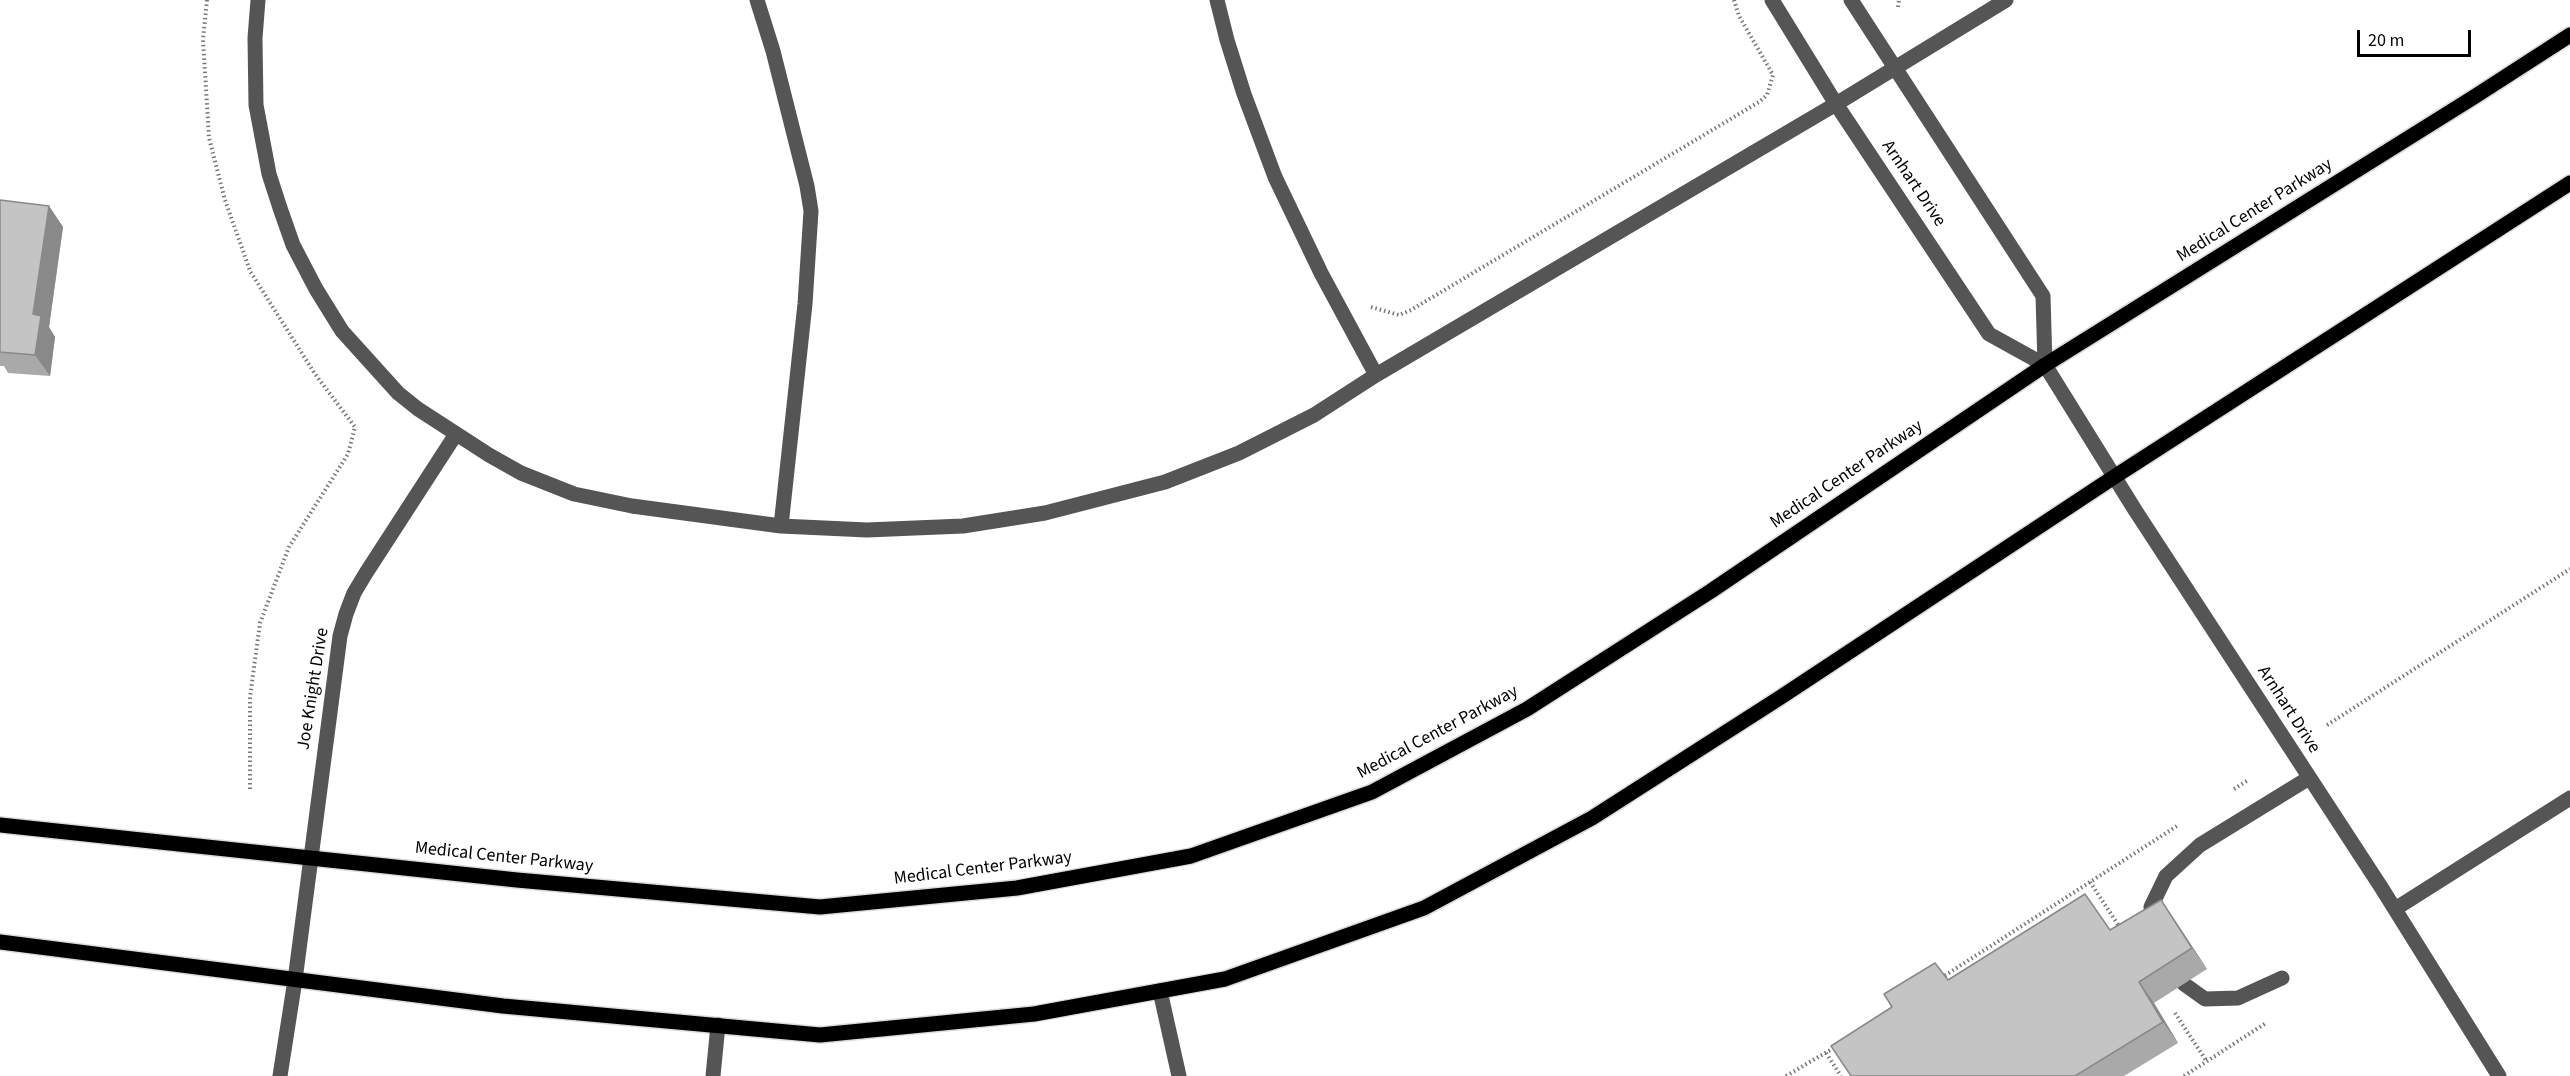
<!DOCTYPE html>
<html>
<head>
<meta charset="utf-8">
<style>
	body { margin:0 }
	#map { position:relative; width:2570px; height:1076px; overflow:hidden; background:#fff; font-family:"Source Sans 3",sans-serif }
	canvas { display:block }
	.scale { position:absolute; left:2357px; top:30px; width:114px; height:27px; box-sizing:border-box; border:3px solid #000; border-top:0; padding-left:8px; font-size:18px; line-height:21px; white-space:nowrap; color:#000; -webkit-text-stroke:4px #fff; paint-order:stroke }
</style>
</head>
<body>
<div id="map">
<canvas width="2570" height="1076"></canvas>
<div class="scale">20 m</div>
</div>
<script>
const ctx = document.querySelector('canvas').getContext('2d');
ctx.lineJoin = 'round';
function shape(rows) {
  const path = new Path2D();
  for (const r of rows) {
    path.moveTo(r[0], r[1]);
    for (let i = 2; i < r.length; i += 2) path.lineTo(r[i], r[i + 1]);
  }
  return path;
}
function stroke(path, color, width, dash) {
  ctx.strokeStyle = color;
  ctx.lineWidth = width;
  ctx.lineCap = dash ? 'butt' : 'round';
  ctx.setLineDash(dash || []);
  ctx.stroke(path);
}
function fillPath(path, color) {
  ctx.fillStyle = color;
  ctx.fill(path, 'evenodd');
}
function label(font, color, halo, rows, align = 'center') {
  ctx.font = font + ' "Source Sans 3",sans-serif';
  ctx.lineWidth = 5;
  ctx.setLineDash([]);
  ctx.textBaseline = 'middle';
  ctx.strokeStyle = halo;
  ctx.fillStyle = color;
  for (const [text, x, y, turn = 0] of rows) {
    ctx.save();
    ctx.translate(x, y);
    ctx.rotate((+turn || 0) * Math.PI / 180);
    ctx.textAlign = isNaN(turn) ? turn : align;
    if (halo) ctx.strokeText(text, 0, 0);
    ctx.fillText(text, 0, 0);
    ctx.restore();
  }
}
const major = shape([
	[0,825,517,880,820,907,1017,888,1191,856,1372,792,1527,709,1711,591,2045,365,2474,97,2570,35],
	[0,942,503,1006,820,1035,1034,1014,1225,979,1424,908,1592,818,1781,697,2114,477,2570,183]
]);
stroke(major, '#dbdbdb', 18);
stroke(shape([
	[207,0,203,39,209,138,225,200,250,271,315,374,355,427,348,454,289,547,260,623,250,697,250,791],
	[1898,7,1899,0],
	[1371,307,1399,315,1411,310,1759,102,1767,95,1773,75,1739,16,1734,0],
	[2327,725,2570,569],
	[2234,789,2248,780],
	[2090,882,2121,929],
	[1941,978,2177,826],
	[2175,1013,2207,1062],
	[1826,1053,1841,1076],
	[1786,1076,1837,1046],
	[2184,1076,2266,1023]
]), '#777', 4, [1.5, 3]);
stroke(shape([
	[258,0,255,38,256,105,269,174,280,208,293,245,316,289,342,331,398,393,418,409,489,455,521,473,574,494,632,506,781,526,867,530,963,526,1045,513,1165,482,1239,453,1314,415,1376,375,1836,104,2006,0],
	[757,0,773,51,807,186,811,211,805,304,781,526],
	[1217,0,1227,40,1244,94,1275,177,1321,273,1376,375],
	[1772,0,1836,104,1989,334,2045,365,2043,296,1851,0],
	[2045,365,2135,510,2381,887,2499,1076],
	[2395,909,2570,798],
	[2153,926,2151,907,2166,876,2200,845,2309,778],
	[2184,984,2205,999,2238,998,2282,978],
	[1160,991,1179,1076],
	[280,1076,295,980,340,636,346,614,354,593,366,573,456,434],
	[713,1076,718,1025]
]), '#555', 15);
stroke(major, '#000', 15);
fillPath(shape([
	[0,200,49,206,63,227,49,327,55,337,50,376,8,373,4,366,0,366],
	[2176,922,2207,969,2154,1003,2178,1043,2124,1076,1851,1076,2110,930]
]), '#a9a9a9');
fillPath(shape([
	[49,206,63,227,49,327,55,337,50,376,35,355,33,314],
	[2161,900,2176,922,2207,969,2192,948],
	[2139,982,2154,1003,2178,1043,2163,1022]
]), '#898989');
const building = shape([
	[0,200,49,206,33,314,41,316,35,355,0,352,0,200],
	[2085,894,2110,930,2161,900,2192,948,2139,982,2163,1022,2075,1076,1851,1076,1831,1046,1892,1007,1884,994,1935,963,1948,980,2085,894]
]);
fillPath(building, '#c4c4c4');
stroke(building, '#898989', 1.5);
label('18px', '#000', '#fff', [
	["Arnhart Drive",1913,184,56],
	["Medical Center Parkway",2255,211,-32],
	["Medical Center Parkway",1847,475,-34],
	["Joe Knight Drive",314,689,-81],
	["Arnhart Drive",2288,710,57],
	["Medical Center Parkway",1438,733,-28],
	["Medical Center Parkway",504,858,6],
	["Medical Center Parkway",983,869,-7]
]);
</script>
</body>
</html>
